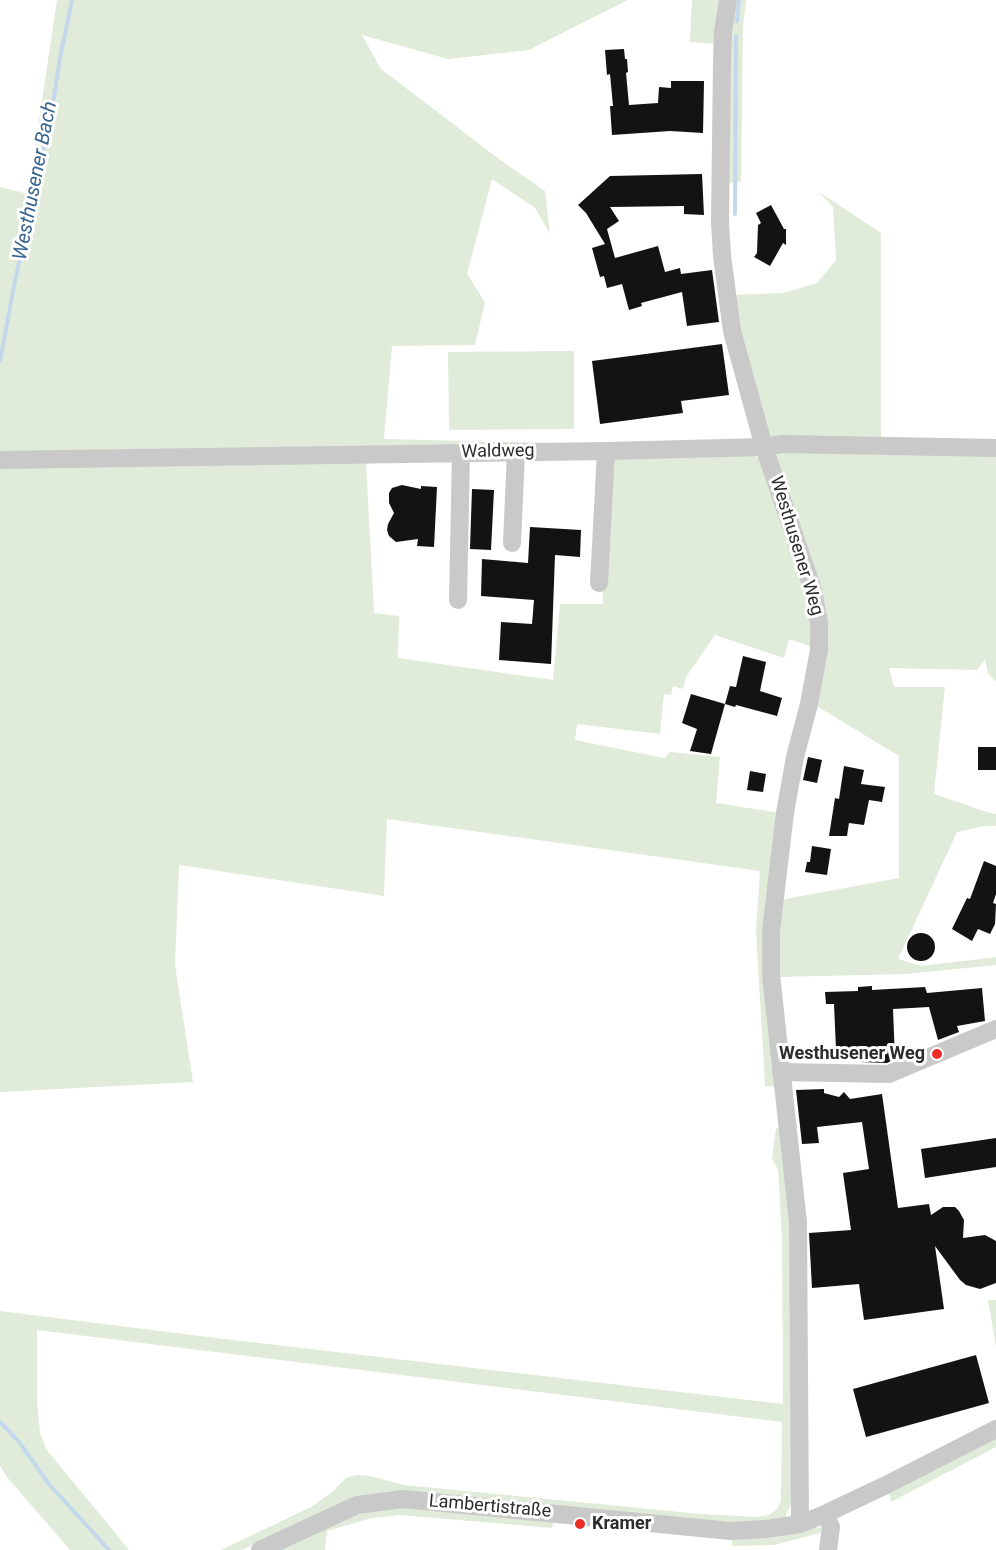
<!DOCTYPE html>
<html>
<head>
<meta charset="utf-8">
<style>
	body { margin:0 }
	canvas { display:block; background:#fff }
</style>
</head>
<body>
<canvas width="996" height="1550"></canvas>
<script>
const ctx = document.querySelector('canvas').getContext('2d');
ctx.lineJoin = 'round';
function fillPath(path, color) {
  ctx.fillStyle = color;
  ctx.fill(path, 'evenodd');
}
function shape(rows) {
  const path = new Path2D();
  for (const r of rows) {
    if (r.length === 3) {
      path.moveTo(r[0] + r[2], r[1]);
      path.arc(r[0], r[1], r[2], 0, 2 * Math.PI);
      continue;
    }
    path.moveTo(r[0], r[1]);
    for (let i = 2; i < r.length; i += 2) path.lineTo(r[i], r[i + 1]);
  }
  return path;
}
function stroke(path, color, width, dash) {
  ctx.strokeStyle = color;
  ctx.lineWidth = width;
  ctx.lineCap = dash ? 'butt' : 'round';
  ctx.setLineDash(dash || []);
  ctx.stroke(path);
}
function label(font, color, halo, rows, align = 'center') {
  ctx.font = font + ' Roboto,sans-serif';
  ctx.lineWidth = 6;
  ctx.setLineDash([]);
  ctx.textBaseline = 'middle';
  ctx.strokeStyle = halo;
  ctx.fillStyle = color;
  for (const [text, x, y, turn = 0] of rows) {
    ctx.save();
    ctx.translate(x, y);
    ctx.rotate((+turn || 0) * Math.PI / 180);
    ctx.textAlign = isNaN(turn) ? turn : align;
    if (halo) ctx.strokeText(text, 0, 0);
    ctx.fillText(text, 0, 0);
    ctx.restore();
  }
}
fillPath(shape([
	[57,0,628,0,529,50,448,59,362,35,381,69,499,159,545,191,550,234,535,208,492,179,467,274,485,302,475,345,392,346,384,439,596,444,0,456,0,187,28,194],
	[692,0,722,0,719,44,690,42],
	[734,0,746,0,743,27,741,182,725,183,730,44],
	[819,192,881,233,881,441,769,440,731,295,783,293,817,283,836,260,833,207],
	[574,351,574,429,449,430,448,352],
	[996,451,996,682,988,673,985,659,977,670,889,668,894,687,945,687,934,794,990,813,996,814,996,826,984,826,957,832,898,959,921,966,996,957,996,965,906,974,778,977,780,900,899,878,899,756,815,705,824,650,775,452],
	[599,456,755,456,764,461,809,592,815,648,789,639,784,658,715,635,686,677,683,689,673,686,671,695,664,694,660,734,577,724,575,740,664,758,670,752,720,757,716,803,781,813,777,1087,765,1086,756,930,760,871,387,819,384,896,179,865,175,965,193,1082,0,1092,0,462,366,461,374,613,399,616,398,658,553,680,560,604,603,604],
	[776,1128,781,1128,792,1222,793,1500,785,1517,776,1521,756,1523,337,1505,242,1550,221,1550,311,1507,331,1493,346,1478,356,1475,370,1476,404,1485,701,1514,755,1517,769,1515,778,1508,781,1500,782,1422,37,1330,37,1401,40,1433,47,1450,129,1550,70,1550,7,1477,0,1466,0,1311,216,1338,783,1404,782,1237,778,1170,772,1159],
	[988,1300,996,1300,996,1347],
	[996,1436,996,1447,891,1502,889,1491],
	[402,1507,554,1520,552,1528,400,1515,372,1518,327,1531,325,1550,271,1550,316,1528,373,1509],
	[813,1526,821,1528,824,1532,774,1545,732,1546,732,1537,770,1538]
]), '#e1ebd9');
stroke(shape([
	[737,21,739,0],
	[735,214,736,36],
	[0,361,15,281,51,116,60,58,72,0],
	[0,1422,19,1442,49,1484,109,1550]
]), '#c4d8ec', 4);
fillPath(shape([
	[624,49,625,59,627,59,628,72,626,73,629,105,658,103,659,87,671,88,671,81,704,81,703,133,670,131,612,135,610,106,613,106,610,74,607,75,605,50],
	[702,174,704,215,684,214,684,206,610,207,619,221,607,229,615,258,658,246,665,272,680,268,681,274,712,270,719,322,687,326,682,292,641,303,642,306,629,310,622,284,607,288,604,276,600,277,592,248,605,244,586,213,578,205,610,176],
	[771,205,784,229,786,229,786,245,783,243,770,266,754,257,757,253,758,225,761,223,756,213],
	[722,344,729,395,681,401,683,413,600,424,592,361],
	[402,485,421,489,421,486,437,487,434,547,417,546,418,539,396,542,389,536,387,530,388,524,394,513,389,503,389,493,392,488],
	[472,489,494,490,491,550,470,549],
	[530,527,581,530,580,557,555,555,551,664,499,660,501,622,532,624,534,600,481,596,482,559,528,563],
	[743,656,766,662,760,691,782,698,777,716,736,705,735,707,725,704,711,754,690,751,697,729,682,723,691,694,725,704,730,686,736,687],
	[978,747,996,747,996,770,978,770],
	[808,757,822,760,817,783,803,780],
	[844,766,864,770,861,784,885,787,882,802,869,800,864,825,849,823,847,836,829,836,835,798,839,799],
	[750,771,766,774,763,792,747,790],
	[812,846,831,849,827,875,805,872,807,862,810,862],
	[984,861,996,866,996,894,993,903,996,904,995,924,990,934,978,929,972,941,952,929,967,898,970,899],
	[921,947,14],
	[872,986,872,990,925,987,927,993,982,988,985,1021,957,1026,959,1032,938,1040,929,1007,893,1009,895,1059,887,1063,860,1062,860,1048,836,1050,834,1004,826,1004,825,992,858,991,858,987],
	[824,1089,824,1093,839,1097,844,1092,850,1099,882,1094,898,1208,929,1204,931,1215,943,1207,955,1207,959,1211,964,1220,963,1238,985,1235,996,1241,996,1283,980,1289,966,1285,960,1280,935,1246,944,1309,864,1320,859,1284,812,1288,809,1233,851,1230,843,1173,869,1169,862,1122,817,1127,819,1143,802,1144,796,1090],
	[996,1138,996,1167,925,1178,921,1149],
	[976,1355,989,1403,866,1437,853,1389]
]), '#131313');
stroke(shape([
	[728,0,723,32,722,62,720,223,722,256,732,331,764,447,813,590,819,623,819,650,809,704,795,757,785,813,771,931,771,975,798,1222,800,1524],
	[0,460,606,451,764,447,782,444,996,448],
	[512,543,516,452],
	[599,583,606,451],
	[458,600,461,453],
	[781,1072,889,1074,996,1029],
	[825,1514,831,1527,828,1550],
	[260,1550,357,1505,403,1499,731,1531,766,1529,800,1524,825,1514,886,1485,996,1429]
]), '#c9c9c9', 18);
for (const [x, y, r, color] of [
	[937,1054,6,"#ec2d26"],
	[580,1524,6,"#ec2d26"]
]) {
  const dot = new Path2D();
  dot.arc(x, y, r, 0, 2 * Math.PI);
  ctx.fillStyle = color;
  ctx.fill(dot);
  stroke(dot, '#fff', 2);
}
label('18px', '#2c2c2c', '#fff', [
	["Waldweg",498,452,-1],
	["Westhusener Weg",796,546,73],
	["Lambertistraße",490,1507,5]
]);
label('bold 18px', '#2c2c2c', '#fff', [
	["Westhusener Weg",925,1054],
	["Kramer",592,1524,"left"]
], 'right');
label('italic 20px', '#386491', '#fff', [
	["Westhusener Bach",36,181,-79]
]);
</script>
</body>
</html>
